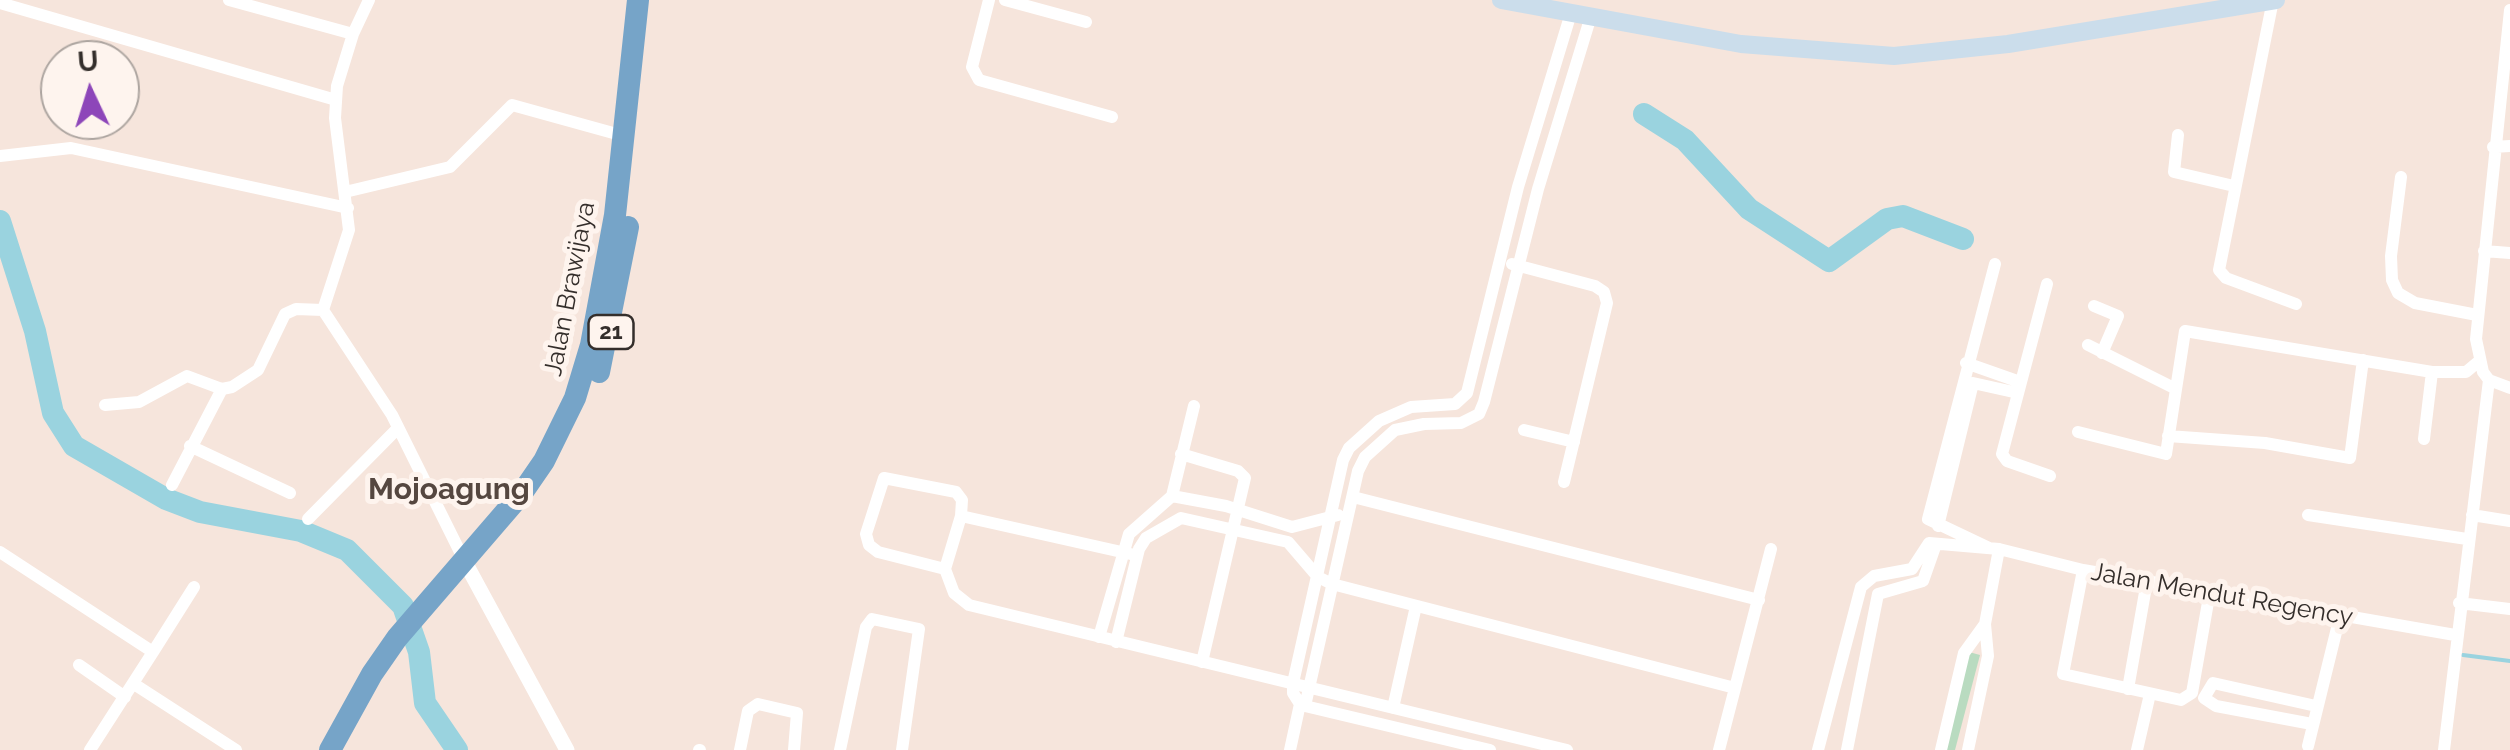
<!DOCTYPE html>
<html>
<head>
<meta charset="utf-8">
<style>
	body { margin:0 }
	#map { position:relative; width:2510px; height:750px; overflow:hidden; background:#f6e5dc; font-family:Raleway,sans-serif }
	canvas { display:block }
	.north { position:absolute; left:40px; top:40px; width:100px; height:100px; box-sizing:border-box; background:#fef4ee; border:2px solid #ada5a0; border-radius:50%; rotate:356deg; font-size:28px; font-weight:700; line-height:40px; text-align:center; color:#342e2b }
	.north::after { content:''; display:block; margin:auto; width:35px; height:45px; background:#8d46b9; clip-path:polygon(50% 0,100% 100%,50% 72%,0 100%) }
</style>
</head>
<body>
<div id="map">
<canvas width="2510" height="750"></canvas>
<div class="north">U</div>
</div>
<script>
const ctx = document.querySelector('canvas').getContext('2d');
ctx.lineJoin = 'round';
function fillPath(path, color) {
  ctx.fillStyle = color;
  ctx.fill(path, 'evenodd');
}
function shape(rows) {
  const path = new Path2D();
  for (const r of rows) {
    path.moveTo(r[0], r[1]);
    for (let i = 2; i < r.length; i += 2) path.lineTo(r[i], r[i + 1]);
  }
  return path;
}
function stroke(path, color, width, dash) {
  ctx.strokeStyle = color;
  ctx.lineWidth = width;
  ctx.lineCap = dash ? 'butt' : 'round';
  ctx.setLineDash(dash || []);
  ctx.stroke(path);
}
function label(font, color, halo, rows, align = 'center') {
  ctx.font = font + ' Raleway,sans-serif';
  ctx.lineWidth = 10;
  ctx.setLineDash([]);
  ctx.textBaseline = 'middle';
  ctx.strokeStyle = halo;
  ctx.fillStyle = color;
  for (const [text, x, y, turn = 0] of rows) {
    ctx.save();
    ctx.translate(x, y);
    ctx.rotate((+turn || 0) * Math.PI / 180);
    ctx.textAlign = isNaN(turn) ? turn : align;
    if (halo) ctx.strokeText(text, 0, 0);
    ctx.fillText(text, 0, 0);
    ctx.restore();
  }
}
fillPath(shape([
	[1969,652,1980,655,1955,750,1943,750]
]), '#b9dbc0');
stroke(shape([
	[2463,655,2510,661]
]), '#9ad3df', 4);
stroke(shape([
	[1644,114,1685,140,1749,209,1829,261,1887,219,1903,216,1963,239],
	[0,221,35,331,53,413,74,446,166,499,200,512,301,531,347,550,403,606,419,652,425,703,457,750]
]), '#9ad3df', 22);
stroke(shape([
	[229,0,353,34],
	[369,0,353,34,337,86,335,118,349,230,323,310,392,415,465,562],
	[989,0,972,67,979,80,1112,117],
	[1005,0,1086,22],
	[2273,0,2219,270,2226,278,2296,304],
	[0,3,336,100],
	[2510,10,2476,339,2483,372,2489,380,2510,388],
	[2178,135,2174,172,2234,186],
	[2493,147,2510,146],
	[0,156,71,148,348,208],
	[2401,177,2391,256,2392,280,2398,293,2415,303,2477,315],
	[345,192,450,167,512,105,624,136],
	[2484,251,2510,253],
	[1512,264,1595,286,1604,292,1607,303,1564,482],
	[2047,284,2002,454,2007,461,2050,476],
	[2094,306,2118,316,2102,353],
	[2088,345,2174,388],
	[1966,363,2020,382],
	[105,405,139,402,187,376,222,389,232,387,258,370,285,314,296,309,323,310],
	[1524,430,1574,442],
	[2078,432,2166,454,2185,331,2432,372,2466,372,2478,362],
	[2168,436,2265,443,2350,458,2363,360],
	[2424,439,2432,372],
	[190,446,290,493],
	[1181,454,1238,471,1245,478,1202,662],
	[172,485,222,389],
	[1172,496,1194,406],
	[1353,497,1759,600],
	[2308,515,2467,539],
	[2472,515,2510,521],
	[961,516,945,569,954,593,969,605,1567,750],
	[308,519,398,428],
	[1938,526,1973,383,2018,393],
	[1989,548,1928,519,1995,264],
	[0,552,153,652,90,750],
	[945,569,878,552,869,545,866,534,884,478,956,492,962,500,961,516,1135,555],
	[2083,570,2063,674,2181,700,2192,693,2210,591],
	[2459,603,2510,609],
	[1985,624,1999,549],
	[1099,637,1129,534,1172,496,1226,506,1292,527,1338,515],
	[1116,642,1139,549,1146,538,1181,518,1288,542,1318,577,1332,584,1735,688],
	[153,652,194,587],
	[79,665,125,697],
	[134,684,236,750],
	[2128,689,2147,581],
	[1300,704,1293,693,1293,683,1343,460,1349,448,1379,421,1411,407,1455,404,1467,393,1518,187,1571,13],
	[1305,706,1490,750],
	[1393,708,1416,606],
	[2312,724,2216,706,2204,698,2213,683,2316,706],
	[2308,746,2340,616],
	[699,750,700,750],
	[740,750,748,711,758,704,797,713,794,750],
	[840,750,866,627,872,619,919,629,902,750],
	[1290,750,1300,704,1305,706,1358,471,1365,457,1395,430,1424,424,1461,423,1479,414,1484,402,1538,189,1591,16],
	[1719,750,1771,549],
	[1818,750,1861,587,1874,576,1912,569,1929,543,1999,549,2083,570,2455,635],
	[1847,750,1878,594,1923,581,1936,544],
	[1941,750,1964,653,1985,624,1988,656,1968,750],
	[2137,750,2150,694],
	[2444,750,2489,380]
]), '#fff', 12);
stroke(shape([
	[465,562,567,750]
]), '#fff', 15);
stroke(shape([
	[1501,0,1741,44,1894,56,2008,44,2276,0]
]), '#cbddeb', 18);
stroke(shape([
	[599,372,628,227],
	[330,750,372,674,397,638,522,493,544,461,575,398,591,345,615,215,638,0]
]), '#76a4c8', 22);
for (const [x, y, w] of [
	[611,332,45]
]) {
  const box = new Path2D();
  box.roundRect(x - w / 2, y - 17, w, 34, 8);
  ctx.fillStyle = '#fef4ee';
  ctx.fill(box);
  stroke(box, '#342e2b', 2.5);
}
label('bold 22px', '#342e2b', null, [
	["21",611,332]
]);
label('25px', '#342e2b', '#fef4ee', [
	["Jalan Brawijaya",570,289,-79],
	["Jalan Mendut Regency",2222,595,10]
]);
label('bold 30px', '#554740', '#fef4ee', [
	["Mojoagung",449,490]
]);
</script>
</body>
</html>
